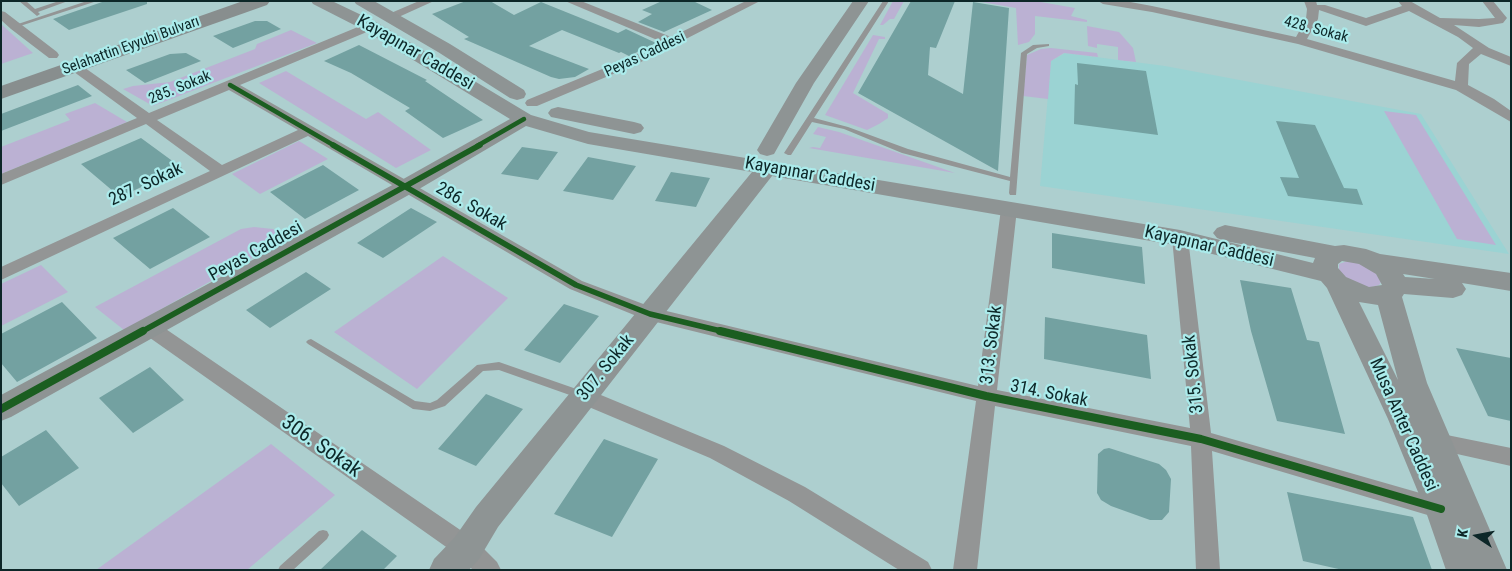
<!DOCTYPE html>
<html>
<head>
<meta charset="utf-8">
<style>
	body { margin:0 }
	#map { position:relative; width:1512px; height:571px; overflow:hidden; background:#adcfcf; font-family:"Roboto Condensed",sans-serif }
	canvas { display:block }
	.frame { position:absolute; inset:0; border:2px solid #0d2728; pointer-events:none }
	.north { position:absolute; left:1452px; top:511px; width:50px; height:50px; -webkit-text-stroke:4px #abebeb; paint-order:stroke; rotate:281deg; font-size:14px; font-weight:700; line-height:20px; text-align:center; color:#0d2728 }
	.north::after { content:''; display:block; margin:auto; width:18px; height:22px; background:#0d2728; clip-path:polygon(50% 0,100% 100%,50% 72%,0 100%) }
</style>
</head>
<body>
<div id="map">
<canvas width="1512" height="571"></canvas>
<div class="frame"></div>
<div class="north">K</div>
</div>
<script>
const ctx = document.querySelector('canvas').getContext('2d');
ctx.lineJoin = 'round';
function fillPath(path, color) {
  ctx.fillStyle = color;
  ctx.fill(path, 'evenodd');
}
function shape(rows) {
  const path = new Path2D();
  for (const r of rows) {
    path.moveTo(r[0], r[1]);
    for (let i = 2; i < r.length; i += 2) path.lineTo(r[i], r[i + 1]);
  }
  return path;
}
function stroke(path, color, width, dash) {
  ctx.strokeStyle = color;
  ctx.lineWidth = width;
  ctx.lineCap = dash ? 'butt' : 'round';
  ctx.setLineDash(dash || []);
  ctx.stroke(path);
}
function label(font, color, halo, rows, align = 'center') {
  ctx.font = font + ' "Roboto Condensed",sans-serif';
  ctx.lineWidth = 4.5;
  ctx.setLineDash([]);
  ctx.textBaseline = 'middle';
  ctx.strokeStyle = halo;
  ctx.fillStyle = color;
  for (const [text, x, y, turn = 0] of rows) {
    ctx.save();
    ctx.translate(x, y);
    ctx.rotate((+turn || 0) * Math.PI / 180);
    ctx.textAlign = isNaN(turn) ? turn : align;
    if (halo) ctx.strokeText(text, 0, 0);
    ctx.fillText(text, 0, 0);
    ctx.restore();
  }
}
fillPath(shape([
	[1065,53,1165,66,1421,114,1509,254,1040,186,1051,61]
]), '#9bd3d3');
fillPath(shape([
	[893,1,904,1,894,19,890,19,883,25,880,25],
	[976,1,1035,1,1075,8,1071,16,1087,20,1087,22,1035,16,1035,34,1029,42,1018,45,1016,8],
	[1,24,33,53,1,64],
	[1087,26,1119,32,1133,48,1136,62,1118,60,1118,47,1097,44,1097,48,1088,46],
	[291,30,317,43,153,106,123,89,133,86,170,82,255,49,257,44],
	[873,35,885,37,885,39,879,39,853,93,888,114,888,118,879,124,867,130,825,115],
	[1051,48,1097,53,1098,57,1064,53,1051,61,1048,99,1023,96,1027,55,1041,49],
	[286,71,366,119,378,112,431,150,396,168,259,83],
	[95,103,127,122,1,174,1,147,70,120,65,114],
	[1384,111,1416,115,1496,245,1457,239],
	[818,127,839,132,955,173,809,148,813,147,820,148,826,137,813,134],
	[299,141,328,159,260,194,232,174],
	[254,227,273,229,287,238,124,330,95,307,241,229],
	[443,256,508,298,417,389,334,332],
	[1348,261,1355,261,1374,270,1381,282,1379,285,1368,288,1353,284,1339,272,1339,264],
	[41,265,68,292,1,326,1,284],
	[271,444,335,495,247,570,96,570]
]), '#bbb1d3');
fillPath(shape([
	[105,1,147,1,147,4,69,30,53,19],
	[466,1,490,1,514,15,541,2,618,33,626,29,656,43,629,56,621,52,619,53,562,30,529,46,589,69,575,77,559,79,551,77,464,39,469,37,432,14],
	[662,1,693,1,712,10,664,32,638,22,652,14,642,10],
	[911,1,955,1,936,48,930,47,928,75,963,94,973,2,1009,8,998,171,858,93],
	[255,21,267,21,281,29,233,48,213,36],
	[359,45,427,80,425,81,483,120,443,138,405,111,410,108,351,73,324,61],
	[186,53,201,61,145,83,126,70,170,54],
	[1077,63,1146,71,1158,135,1074,124,1075,84,1078,85],
	[78,85,92,96,1,131,1,114],
	[1276,121,1315,125,1344,188,1357,189,1363,205,1288,196,1280,177,1299,178],
	[141,138,182,168,120,197,81,164],
	[522,147,558,152,538,180,501,174],
	[588,157,636,166,613,200,563,191],
	[323,165,359,190,305,219,270,192],
	[671,172,710,178,696,207,655,201],
	[173,208,210,237,150,269,113,238],
	[411,208,437,222,383,258,357,243],
	[1052,233,1142,247,1145,284,1052,268],
	[306,272,331,289,270,328,246,310],
	[1240,280,1291,288,1307,340,1319,342,1345,434,1277,421,1251,331],
	[62,302,97,338,17,382,1,363,1,334],
	[564,304,599,316,560,363,524,350],
	[1045,317,1147,335,1151,379,1044,359],
	[1456,348,1511,358,1511,421,1488,416],
	[150,367,184,400,133,433,99,398],
	[486,394,523,409,476,466,438,449],
	[46,430,79,468,19,506,1,483,1,457],
	[604,439,658,459,612,537,554,514],
	[1109,448,1159,464,1166,470,1171,479,1169,512,1162,520,1150,520,1111,506,1101,500,1097,493,1098,454,1104,449],
	[1287,492,1413,517,1432,570,1343,570,1303,561],
	[362,530,397,556,383,570,320,570]
]), '#73a1a1');
fillPath(shape([
	[19,1,26,1,35,9,59,1,68,1,38,12,40,14,37,16,19,1],
	[87,1,97,1,17,27,12,26,87,1],
	[883,1,889,1,814,118,848,127,908,149,1010,177,1021,53,1033,45,1049,44,1049,46,1037,48,1027,54,1016,195,1010,195,1009,193,1010,181,902,153,844,129,812,122,791,155,788,155,784,153,883,1],
	[311,339,415,401,430,403,437,400,477,365,499,362,585,392,586,395,585,398,581,399,499,370,483,371,445,406,430,411,413,409,308,344,306,342,308,340,311,339],
	[323,530,327,531,329,535,327,539,293,570,278,570,280,566,319,531,323,530]
]), '#939595');
fillPath(shape([
	[419,1,434,1,392,20,388,21,382,18,384,16,419,1],
	[565,1,581,1,671,37,746,1,760,1,637,64,537,106,527,106,525,103,527,100,629,58,662,42,565,1],
	[1098,1,1125,1,1152,6,1296,37,1306,19,1307,9,1304,1,1316,1,1317,5,1325,5,1366,18,1402,6,1398,1,1410,1,1440,18,1479,19,1495,18,1482,1,1493,1,1507,18,1503,23,1479,27,1454,25,1489,48,1511,57,1511,66,1481,54,1469,64,1468,85,1494,99,1511,111,1511,122,1456,90,1298,44,1152,12,1103,4,1098,1],
	[1319,10,1366,26,1409,11,1458,37,1473,48,1457,63,1455,81,1307,39,1318,19,1319,10],
	[1,11,5,12,57,52,59,55,57,58,49,58,11,29,1,20,1,11],
	[370,22,374,23,376,26,374,29,240,85,582,281,654,308,978,386,1001,209,1003,205,1009,204,1015,205,1017,209,997,390,1190,428,1172,238,1174,234,1180,233,1186,234,1188,238,1211,433,1441,499,1449,502,1452,509,1449,516,1441,519,1212,451,1220,570,1196,570,1191,446,995,406,977,570,953,570,976,401,644,319,570,289,308,136,1,280,1,267,210,171,146,124,1,185,1,174,137,118,70,69,68,66,70,63,78,63,149,113,370,22],
	[229,90,298,130,222,165,157,120,229,90],
	[150,321,157,323,475,540,497,562,501,570,473,570,459,556,143,333,141,328,143,323,150,321],
	[584,388,724,446,805,487,928,562,932,570,899,570,789,501,710,458,577,402,574,396,577,390,584,388],
	[1437,433,1511,448,1511,466,1430,448,1427,442,1430,436,1437,433]
]), '#939595');
fillPath(shape([
	[311,1,332,1,376,22,531,115,589,132,1180,230,1313,263,1315,258,1225,241,1217,238,1213,233,1217,228,1225,225,1335,246,1344,245,1366,249,1380,254,1511,273,1511,291,1462,283,1466,289,1462,295,1453,298,1404,294,1402,297,1427,383,1507,570,1446,570,1425,509,1388,419,1327,288,1321,281,1180,246,772,176,498,527,479,559,469,570,429,570,434,559,455,537,476,507,752,172,588,144,526,126,414,192,11,417,1,421,1,395,398,182,510,119,364,30,313,4,311,1],
	[1342,261,1359,264,1376,274,1382,285,1369,287,1346,277,1338,268,1338,264,1342,261],
	[1403,274,1435,279,1405,277,1403,274],
	[1359,302,1378,305,1398,380,1359,302],
	[354,1,374,1,450,44,524,90,526,94,524,98,517,100,510,98,438,52,356,4,354,1],
	[853,1,869,1,814,83,774,154,767,156,760,154,757,150,796,83,853,1],
	[558,107,634,122,641,124,644,128,641,132,634,134,551,117,548,113,551,109,558,107]
]), '#8e9494');
fillPath(shape([
	[243,1,270,1,267,5,1,99,1,86,243,1]
]), '#888e8e');
stroke(shape([
	[230,85,335,146],
	[477,146,524,119]
]), '#1b5e20', 4.5);
stroke(shape([
	[333,145,576,285,650,314,725,332],
	[141,332,480,145]
]), '#1b5e20', 5.5);
stroke(shape([
	[720,331,986,396,1201,439,1441,509],
	[1,409,143,331]
]), '#1b5e20', 8);
label('15px', '#0d2728', '#abebeb', [
	["428. Sokak",1316,30,15],
	["Selahattin Eyyubi Bulvarı",131,46,-20],
	["Peyas Caddesi",645,55,-25],
	["285. Sokak",180,88,-22]
]);
label('18px', '#0d2728', '#abebeb', [
	["Kayapınar Caddesi",415,53,30],
	["Kayapınar Caddesi",810,175,10],
	["287. Sokak",146,185,-25],
	["286. Sokak",471,207,30],
	["Kayapınar Caddesi",1209,247,13],
	["Peyas Caddesi",256,252,-29],
	["313. Sokak",992,345,-83],
	["307. Sokak",606,368,-51],
	["315. Sokak",1194,374,-96],
	["314. Sokak",1049,394,11],
	["Musa Anter Caddesi",1403,425,66]
]);
label('21px', '#0d2728', '#abebeb', [
	["306. Sokak",321,447,35]
]);
</script>
</body>
</html>
